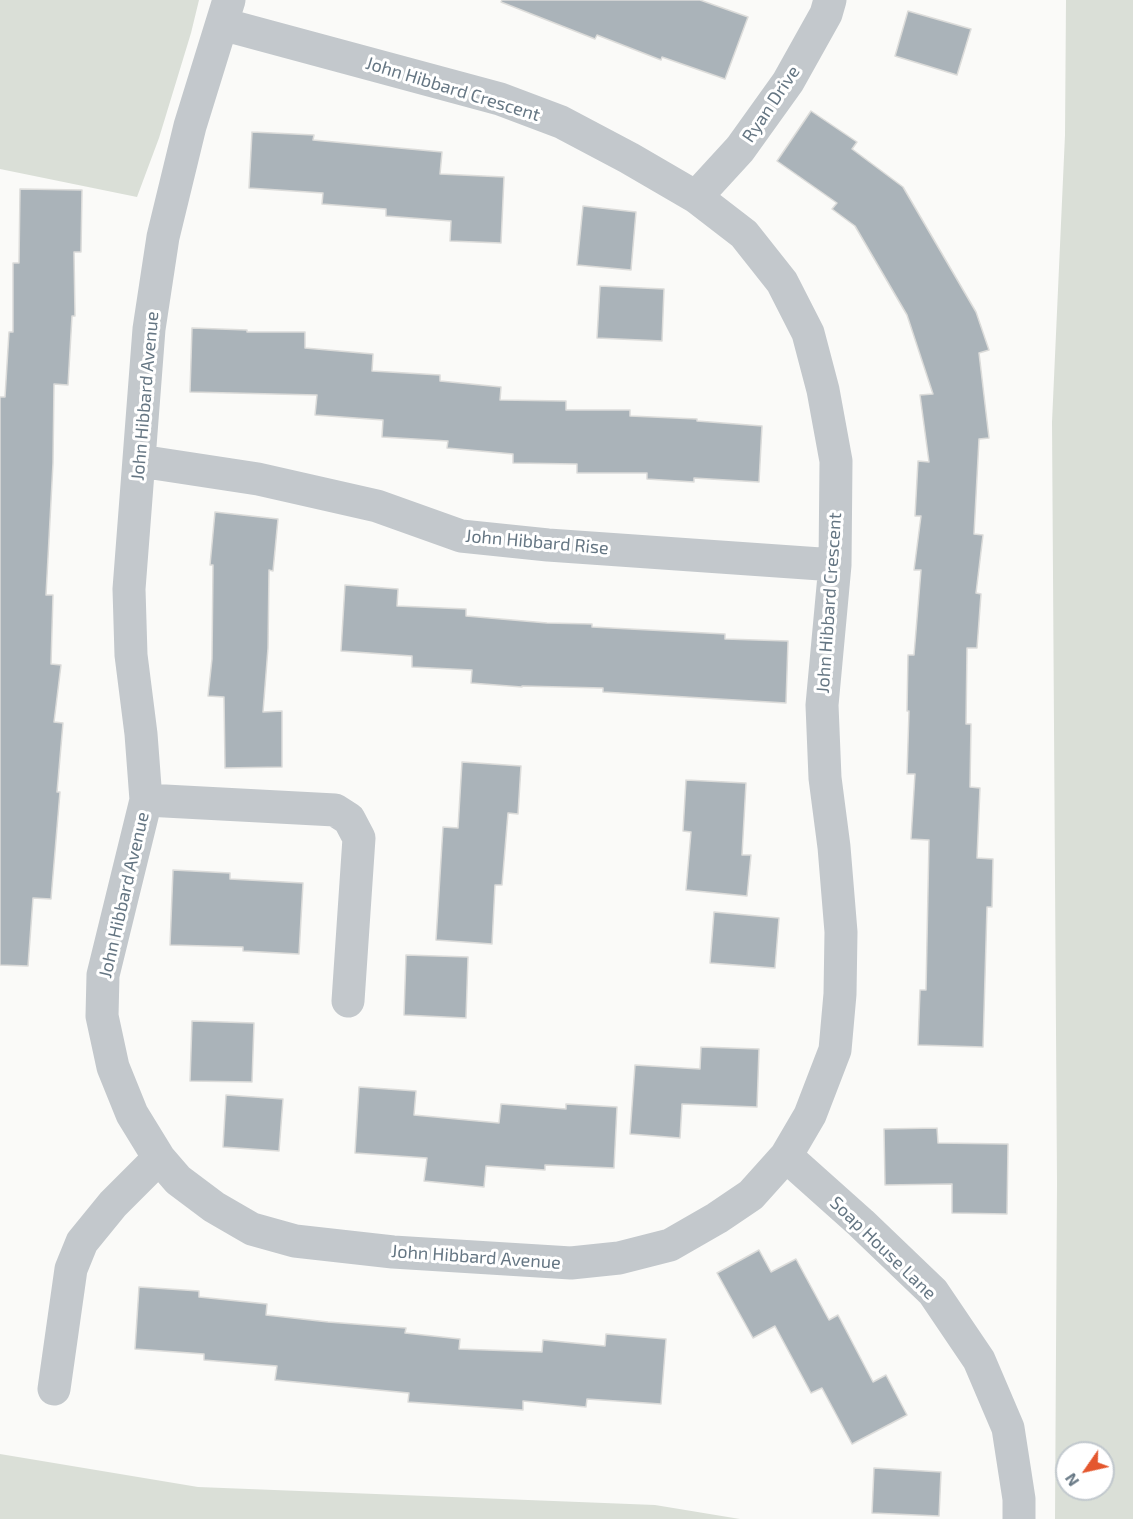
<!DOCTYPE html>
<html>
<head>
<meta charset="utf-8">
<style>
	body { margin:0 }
	#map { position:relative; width:1133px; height:1519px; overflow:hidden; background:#fafaf8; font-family:"Exo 2",sans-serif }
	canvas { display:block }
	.north { position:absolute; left:1055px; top:1441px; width:60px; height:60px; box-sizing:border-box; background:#fff; border:2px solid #c1c8cd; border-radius:50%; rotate:236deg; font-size:16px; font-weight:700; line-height:24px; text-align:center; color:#657683 }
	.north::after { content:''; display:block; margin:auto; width:21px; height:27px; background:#e4572e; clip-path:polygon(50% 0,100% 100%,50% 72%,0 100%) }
</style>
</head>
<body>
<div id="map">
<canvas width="1133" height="1519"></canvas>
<div class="north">N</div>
</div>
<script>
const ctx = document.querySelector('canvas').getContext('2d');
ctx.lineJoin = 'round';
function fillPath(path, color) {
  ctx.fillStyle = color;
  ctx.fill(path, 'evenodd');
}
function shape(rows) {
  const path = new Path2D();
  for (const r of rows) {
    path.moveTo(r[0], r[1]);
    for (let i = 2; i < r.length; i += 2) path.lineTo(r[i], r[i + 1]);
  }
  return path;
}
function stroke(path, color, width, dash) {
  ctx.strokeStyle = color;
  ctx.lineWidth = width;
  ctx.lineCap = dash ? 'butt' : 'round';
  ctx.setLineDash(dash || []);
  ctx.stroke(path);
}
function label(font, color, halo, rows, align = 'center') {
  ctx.font = font + ' "Exo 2",sans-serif';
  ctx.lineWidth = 6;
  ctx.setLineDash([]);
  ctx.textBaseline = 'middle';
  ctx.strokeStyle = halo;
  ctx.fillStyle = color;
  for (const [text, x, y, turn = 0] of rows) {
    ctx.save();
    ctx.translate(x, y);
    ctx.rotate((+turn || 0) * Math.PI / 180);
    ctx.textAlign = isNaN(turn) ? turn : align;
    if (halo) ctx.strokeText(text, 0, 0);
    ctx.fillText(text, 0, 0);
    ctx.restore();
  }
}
fillPath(shape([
	[0,0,199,0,191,33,159,138,137,197,0,169],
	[1066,0,1133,0,1133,1519,1055,1519,1057,1183,1052,422,1065,135],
	[1067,1453,1103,1453,1103,1489,1067,1489],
	[0,1454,198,1487,655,1505,740,1519,0,1519]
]), '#dadfd7');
const building = shape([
	[502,0,700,0,748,17,725,79,662,57,661,60,597,35,595,39,501,2,502,0],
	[908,11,971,29,957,75,895,56,908,11],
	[811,111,857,142,852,149,903,187,976,312,989,350,979,353,989,438,979,439,974,534,983,535,976,593,981,594,977,648,967,648,966,724,971,724,970,787,980,788,977,858,993,859,992,907,987,907,983,1047,918,1045,920,990,926,990,929,840,911,839,915,774,907,774,909,711,907,711,908,655,914,655,921,570,914,570,921,516,915,516,918,461,929,462,920,395,933,394,907,315,855,226,832,209,837,203,777,161,811,111],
	[252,132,314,135,313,140,442,152,440,174,504,177,501,243,450,241,451,221,386,216,386,209,322,204,323,193,249,188,252,132],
	[20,189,82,190,81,252,74,252,75,316,72,316,68,385,54,384,53,463,46,595,53,595,51,664,61,665,54,722,63,723,57,792,60,792,51,899,33,898,28,966,0,965,0,397,5,397,9,332,13,332,13,263,19,263,20,189],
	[583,206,636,212,631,270,577,265,583,206],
	[600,286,664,289,662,341,597,338,600,286],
	[192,328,247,330,247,332,305,332,305,348,373,354,372,371,440,375,440,381,501,387,500,400,566,401,566,410,630,410,630,416,697,419,697,421,762,426,759,482,694,478,694,482,647,479,647,473,577,473,577,464,513,463,513,454,447,448,448,441,382,437,383,420,315,415,317,395,190,392,192,328],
	[215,512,278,519,273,571,269,570,268,648,263,712,282,711,282,767,225,768,224,697,208,696,212,659,213,565,210,565,215,512],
	[345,585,398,589,397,606,466,609,466,616,547,623,592,624,592,627,725,634,725,639,788,641,786,703,603,692,603,688,522,686,522,687,471,683,472,670,412,667,412,656,341,651,345,585],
	[462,762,521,766,518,814,508,813,502,885,495,885,492,944,436,940,443,827,458,828,462,762],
	[686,780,746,783,742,855,751,855,747,896,686,890,691,832,683,831,686,780],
	[173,870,230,873,230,879,303,883,299,954,243,951,243,947,170,945,173,870],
	[714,912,779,918,775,968,710,963,714,912],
	[406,955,468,957,466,1018,404,1015,406,955],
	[192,1021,254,1023,252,1082,190,1081,192,1021],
	[701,1047,759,1049,757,1107,682,1104,680,1138,630,1134,635,1065,700,1069,701,1047],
	[359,1087,416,1091,414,1115,499,1123,501,1104,566,1109,566,1104,617,1107,614,1168,545,1165,545,1170,486,1166,484,1187,424,1181,427,1158,355,1153,359,1087],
	[226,1095,283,1099,279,1151,223,1147,226,1095],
	[937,1128,938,1143,1008,1144,1007,1214,952,1213,952,1184,885,1185,884,1129,937,1128],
	[759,1250,771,1272,796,1259,829,1320,838,1315,873,1382,886,1375,907,1415,852,1444,822,1388,811,1393,775,1326,753,1338,717,1273,759,1250],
	[139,1287,199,1291,199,1297,267,1304,266,1315,328,1322,406,1328,405,1333,460,1339,459,1349,542,1352,543,1340,605,1346,606,1334,666,1339,661,1404,587,1399,586,1407,523,1401,523,1410,408,1402,409,1393,275,1380,277,1366,204,1360,204,1354,135,1349,139,1287],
	[874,1468,941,1472,939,1516,872,1513,874,1468]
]);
fillPath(building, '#aab3b9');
stroke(building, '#dcdcda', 1.5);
stroke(shape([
	[222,24,500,99,561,122,629,158,696,197,744,234,782,282,808,333,823,390,836,461,835,565,822,705,825,778,834,847,841,932,840,994,835,1050,810,1115,786,1156,751,1195,717,1218,670,1245,619,1258,571,1263,393,1252,295,1241,252,1229,214,1207,178,1180,159,1158,132,1114,113,1067,102,1016,103,975,146,800,141,734,131,655,129,589,149,329,163,237,190,126,229,0],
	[696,197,740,149,788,82,826,14,830,0],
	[140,461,258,479,377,506,461,536,548,545,835,565],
	[146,800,335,810,349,819,359,838,348,1001],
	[786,1156,861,1223,933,1292,979,1360,1008,1428,1019,1499,1019,1519],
	[54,1389,71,1269,82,1242,113,1204,159,1158]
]), '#c3c8cc', 33);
label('18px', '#657683', '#fff', [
	["John Hibbard Crescent",453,89,17],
	["Ryan Drive",771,104,-56],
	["John Hibbard Avenue",145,396,-85],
	["John Hibbard Rise",537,542,5],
	["John Hibbard Crescent",829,603,-86],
	["John Hibbard Avenue",124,895,-77],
	["Soap House Lane",883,1248,44],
	["John Hibbard Avenue",476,1257,4]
]);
</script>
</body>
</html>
